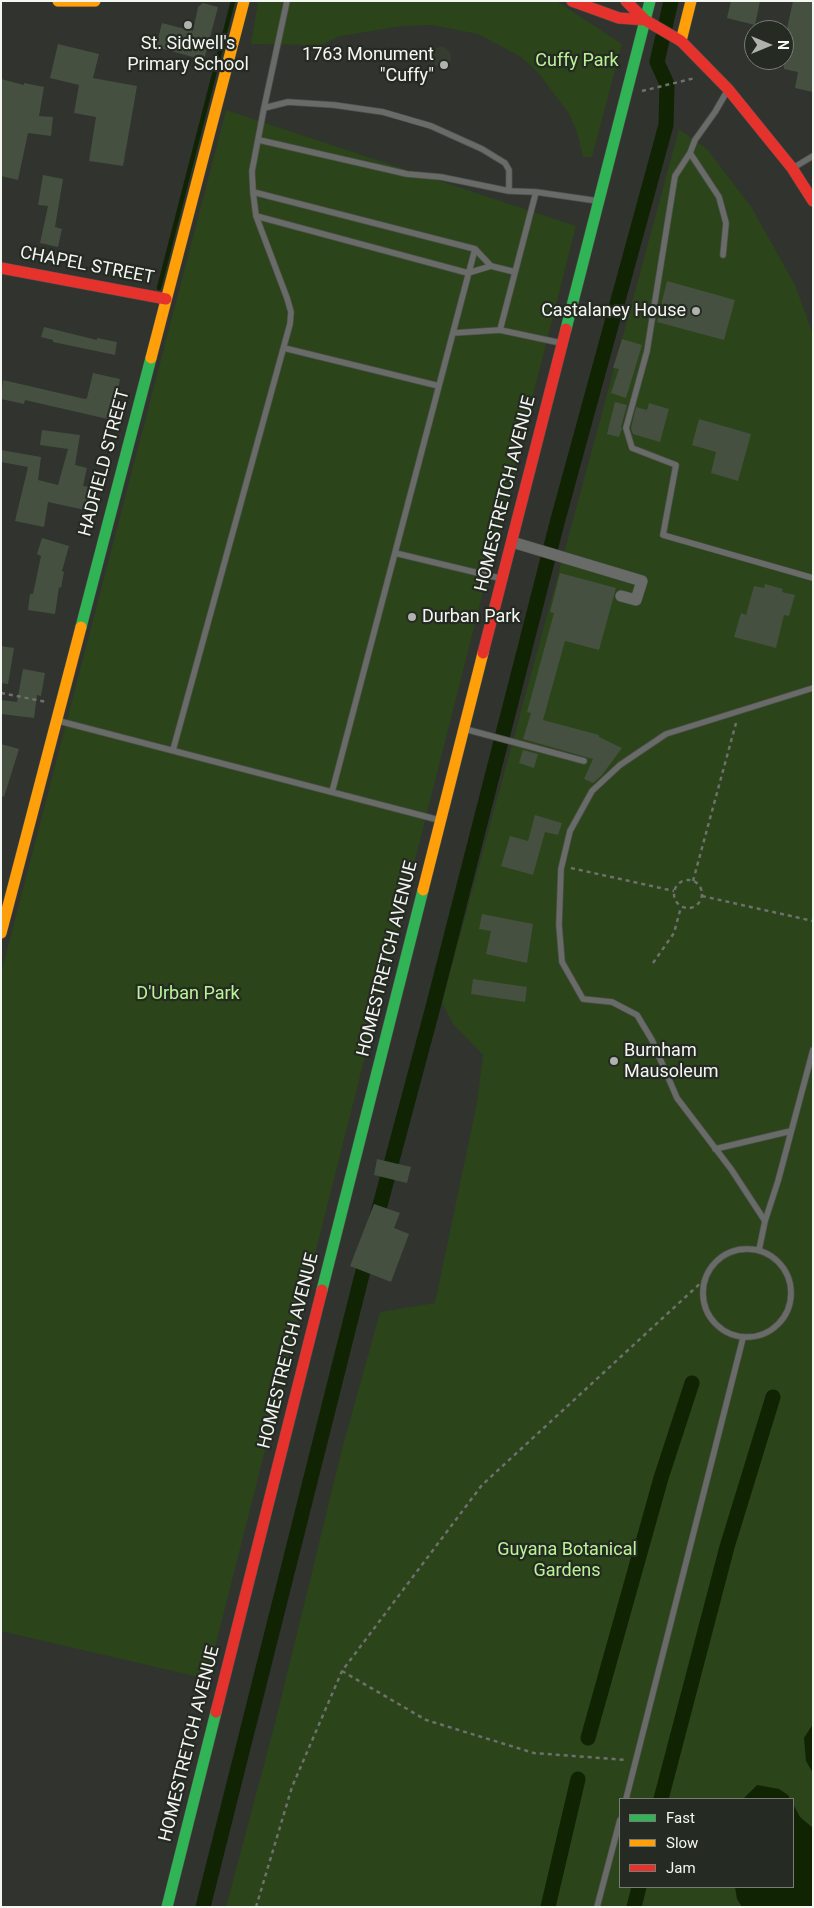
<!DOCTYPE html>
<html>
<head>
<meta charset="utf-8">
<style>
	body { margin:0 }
	#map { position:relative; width:814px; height:1908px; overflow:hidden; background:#30332e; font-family:Roboto,sans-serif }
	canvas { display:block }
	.frame { position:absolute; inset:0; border:2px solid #f3f6f1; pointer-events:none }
	.legend { position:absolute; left:619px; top:1798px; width:175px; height:90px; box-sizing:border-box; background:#252a23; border:1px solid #777c75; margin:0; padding:6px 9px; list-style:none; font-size:15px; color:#f3f6f1 }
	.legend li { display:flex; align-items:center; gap:10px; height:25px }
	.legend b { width:25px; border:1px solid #777c75 }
	.north { position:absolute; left:744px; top:20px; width:50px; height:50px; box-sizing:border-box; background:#252a23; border:1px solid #777c75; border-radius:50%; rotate:90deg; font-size:14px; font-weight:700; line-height:20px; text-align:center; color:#f3f6f1 }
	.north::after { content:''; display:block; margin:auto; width:18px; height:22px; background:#afb2ad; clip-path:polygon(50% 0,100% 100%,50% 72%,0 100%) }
</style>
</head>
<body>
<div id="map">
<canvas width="814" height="1908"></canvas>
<div class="frame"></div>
<ul class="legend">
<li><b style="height:6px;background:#30b455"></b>Fast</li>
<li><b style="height:6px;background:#ff9f0a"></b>Slow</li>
<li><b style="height:6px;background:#e5322d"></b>Jam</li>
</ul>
<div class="north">N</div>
</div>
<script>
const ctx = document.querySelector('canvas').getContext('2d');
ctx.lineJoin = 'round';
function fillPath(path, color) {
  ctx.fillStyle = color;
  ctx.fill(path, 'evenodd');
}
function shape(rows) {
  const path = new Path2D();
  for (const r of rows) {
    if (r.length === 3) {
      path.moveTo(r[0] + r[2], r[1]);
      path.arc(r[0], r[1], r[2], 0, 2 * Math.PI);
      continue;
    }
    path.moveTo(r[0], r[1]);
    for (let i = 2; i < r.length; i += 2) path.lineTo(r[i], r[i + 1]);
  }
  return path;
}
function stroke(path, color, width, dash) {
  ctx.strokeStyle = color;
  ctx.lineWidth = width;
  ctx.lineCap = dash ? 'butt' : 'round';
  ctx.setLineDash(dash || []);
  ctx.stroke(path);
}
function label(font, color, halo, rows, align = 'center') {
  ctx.font = font + ' Roboto,sans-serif';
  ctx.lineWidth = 4.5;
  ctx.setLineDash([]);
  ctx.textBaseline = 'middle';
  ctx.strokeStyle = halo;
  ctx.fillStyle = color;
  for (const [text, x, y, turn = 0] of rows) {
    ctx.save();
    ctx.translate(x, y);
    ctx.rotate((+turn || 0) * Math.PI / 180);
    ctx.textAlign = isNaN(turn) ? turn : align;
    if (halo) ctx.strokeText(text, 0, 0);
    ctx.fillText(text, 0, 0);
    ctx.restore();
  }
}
fillPath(shape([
	[441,57,10]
]), '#353d31');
fillPath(shape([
	[258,1,558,2,622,44,592,157,583,157,577,132,568,112,539,74,521,57,478,34,431,25,403,26,341,36,321,45,251,44],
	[226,110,576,226,207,1679,1,1631,1,973],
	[679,129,707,149,752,208,795,285,813,334,813,1907,226,1907,275,1723,342,1449,380,1312,435,1303,477,1102,483,1055,453,1024,442,1002],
	[620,1799,793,1799,793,1887,620,1887]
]), '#2b441a');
fillPath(shape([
	[813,1724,813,1773,806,1761,804,1738],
	[757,1785,779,1789,788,1795,790,1799,743,1799],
	[793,1804,800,1817,813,1828,813,1907,742,1907,737,1899,735,1887,793,1887]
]), '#102404');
stroke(shape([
	[159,288,233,1]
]), '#102404', 4.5);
stroke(shape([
	[375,1224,433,1007,557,523,666,125,667,84,657,62,671,1],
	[588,1738,661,1478,692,1383],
	[661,1799,727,1547,773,1397],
	[203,1907,368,1251],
	[548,1907,578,1779],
	[634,1907,639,1887]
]), '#102404', 15);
fillPath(shape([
	[731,1,760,1,755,25,727,18],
	[793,1,813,1,813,92,795,88,798,72,784,69,784,33,786,33],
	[203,3,218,7,204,60,156,47,162,23,193,31,198,7],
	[58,44,99,54,93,78,137,86,123,166,89,161,96,117,74,113,79,85,50,78],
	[1,79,24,85,24,83,44,87,39,116,53,117,51,136,28,133,18,180,1,176],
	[43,175,63,179,55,227,62,229,58,247,40,243,48,206,38,205],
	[667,281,735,300,724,340,657,322],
	[44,327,97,340,97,338,117,342,115,355,53,342,53,340,41,337],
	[622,339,642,345,626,398,611,393,619,369,613,368],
	[93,373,120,379,112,420,25,400,24,404,1,399,3,380,85,399,87,398],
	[615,402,627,405,621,427,622,431,621,430,619,437,607,434],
	[649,403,669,409,660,442,633,434,631,428,636,407,647,410],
	[699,419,751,434,738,481,711,473,716,452,692,445],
	[42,430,80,435,75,465,87,468,83,486,90,487,85,510,48,502,44,527,15,521,28,467,1,462,1,450,41,457,38,480,58,485,68,449,40,445],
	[42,538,69,546,62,571,64,572,61,588,59,587,55,614,28,610,30,594,33,594,41,556,37,554],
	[560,573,616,588,599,650,565,641,543,720,599,735,599,737,622,748,602,775,593,783,584,779,593,759,523,739,531,713,527,712,554,613,550,612],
	[765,584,783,589,782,592,795,595,789,616,784,615,776,648,734,637,741,613,746,615,754,586,764,588],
	[1,646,14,648,8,684,1,683],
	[23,669,45,673,41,696,37,695,34,718,1,714,1,700,17,702],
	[1,744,19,749,4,797,1,796],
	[523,750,538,754,534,768,519,763],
	[535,815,562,823,558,835,545,832,533,875,501,866,510,836,528,841],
	[482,914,533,924,527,963,486,954,491,931,479,929],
	[473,979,527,987,525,1002,471,994],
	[377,1159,411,1167,407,1183,374,1175],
	[374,1204,400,1213,394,1228,409,1234,391,1282,350,1266]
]), '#465040');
const lane = shape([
	[726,93,715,112,695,140,690,153,675,176,647,351,626,428,632,448,676,465,663,535,813,578],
	[264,108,288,102,334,105,383,112,431,126,482,149,505,163,509,170,509,191],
	[259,140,407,174,441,177,509,191,536,192,598,201],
	[690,153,719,197,726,223,723,255],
	[793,168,813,156],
	[253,192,475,249,491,266,515,272],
	[256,216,468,273,491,266],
	[500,330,536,192],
	[453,333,500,330,561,343],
	[284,348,439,386],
	[395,553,499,578],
	[59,721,439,820],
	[465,729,584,761],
	[173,750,290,324,291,312,287,298,256,216,253,192,252,171,264,108,287,1],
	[332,792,475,249],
	[715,1149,791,1131],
	[765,1221,731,1169,677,1098,652,1040,637,1015,612,1002,583,999,562,962,559,925,561,869,570,831,592,791,620,765,666,734,813,688],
	[747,1293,44],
	[759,1250,765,1221,778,1181,813,1050],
	[626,1799,743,1338],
	[597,1907,620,1820]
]);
const street = shape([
	[512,542,642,581,636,600,621,596]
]);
const fast = shape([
	[566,329,650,1],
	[81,627,151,358],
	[322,1290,423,890],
	[167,1907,216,1712]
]);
const slow = shape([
	[58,1,95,1],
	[681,41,691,1],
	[151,358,244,1],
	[423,890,483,653],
	[1,933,81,627]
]);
const jam = shape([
	[572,1,619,18,645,20],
	[626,1,645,20,681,41,728,89,792,168,813,201],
	[1,268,166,299],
	[483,653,566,329],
	[216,1712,322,1290]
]);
stroke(lane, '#4d4f4b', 7);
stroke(street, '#4d4f4b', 12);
stroke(fast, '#4d4f4b', 12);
stroke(slow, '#4d4f4b', 12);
stroke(jam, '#4d4f4b', 12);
stroke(shape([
	[642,91,695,78],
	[1,693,47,702],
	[571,868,674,891],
	[688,894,14],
	[693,881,736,723],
	[702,896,813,921],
	[653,963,674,933,681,907],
	[342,1671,426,1720,534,1753,627,1760],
	[256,1907,292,1787,342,1671,482,1485,706,1278]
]), '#6e706d', 2.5, [4, 4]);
stroke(lane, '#696b68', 5.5);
stroke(street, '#696b68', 11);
stroke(fast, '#30b455', 11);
stroke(slow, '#ff9f0a', 11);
stroke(jam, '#e5322d', 11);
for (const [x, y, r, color] of [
	[188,25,5,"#afb2ad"],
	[444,65,5,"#afb2ad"],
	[696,311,5,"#afb2ad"],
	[412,617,5,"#afb2ad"],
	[614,1061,5,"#afb2ad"]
]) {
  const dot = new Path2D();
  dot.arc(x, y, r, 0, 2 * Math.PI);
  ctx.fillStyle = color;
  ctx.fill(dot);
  stroke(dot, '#252a23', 2);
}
label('18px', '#f3f6f1', '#252a23', [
	["St. Sidwell's",188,44,"center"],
	["Primary School",188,65,"center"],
	["1763 Monument",434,55],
	["\"Cuffy\"",434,76],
	["Castalaney House",686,311],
	["Durban Park",422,617,"left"],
	["Burnham",624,1051,"left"],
	["Mausoleum",624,1072,"left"]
], 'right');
label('18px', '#b9f595', '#252a23', [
	["Cuffy Park",577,61],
	["D'Urban Park",188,994],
	["Guyana Botanical",567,1550],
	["Gardens",567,1571]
]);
label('18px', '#f3f6f1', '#252a23', [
	["CHAPEL STREET",87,266,11],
	["HADFIELD STREET",105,463,-75],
	["HOMESTRETCH AVENUE",506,494,-76],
	["HOMESTRETCH AVENUE",388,959,-76],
	["HOMESTRETCH AVENUE",289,1351,-76],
	["HOMESTRETCH AVENUE",190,1744,-76]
]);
</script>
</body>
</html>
